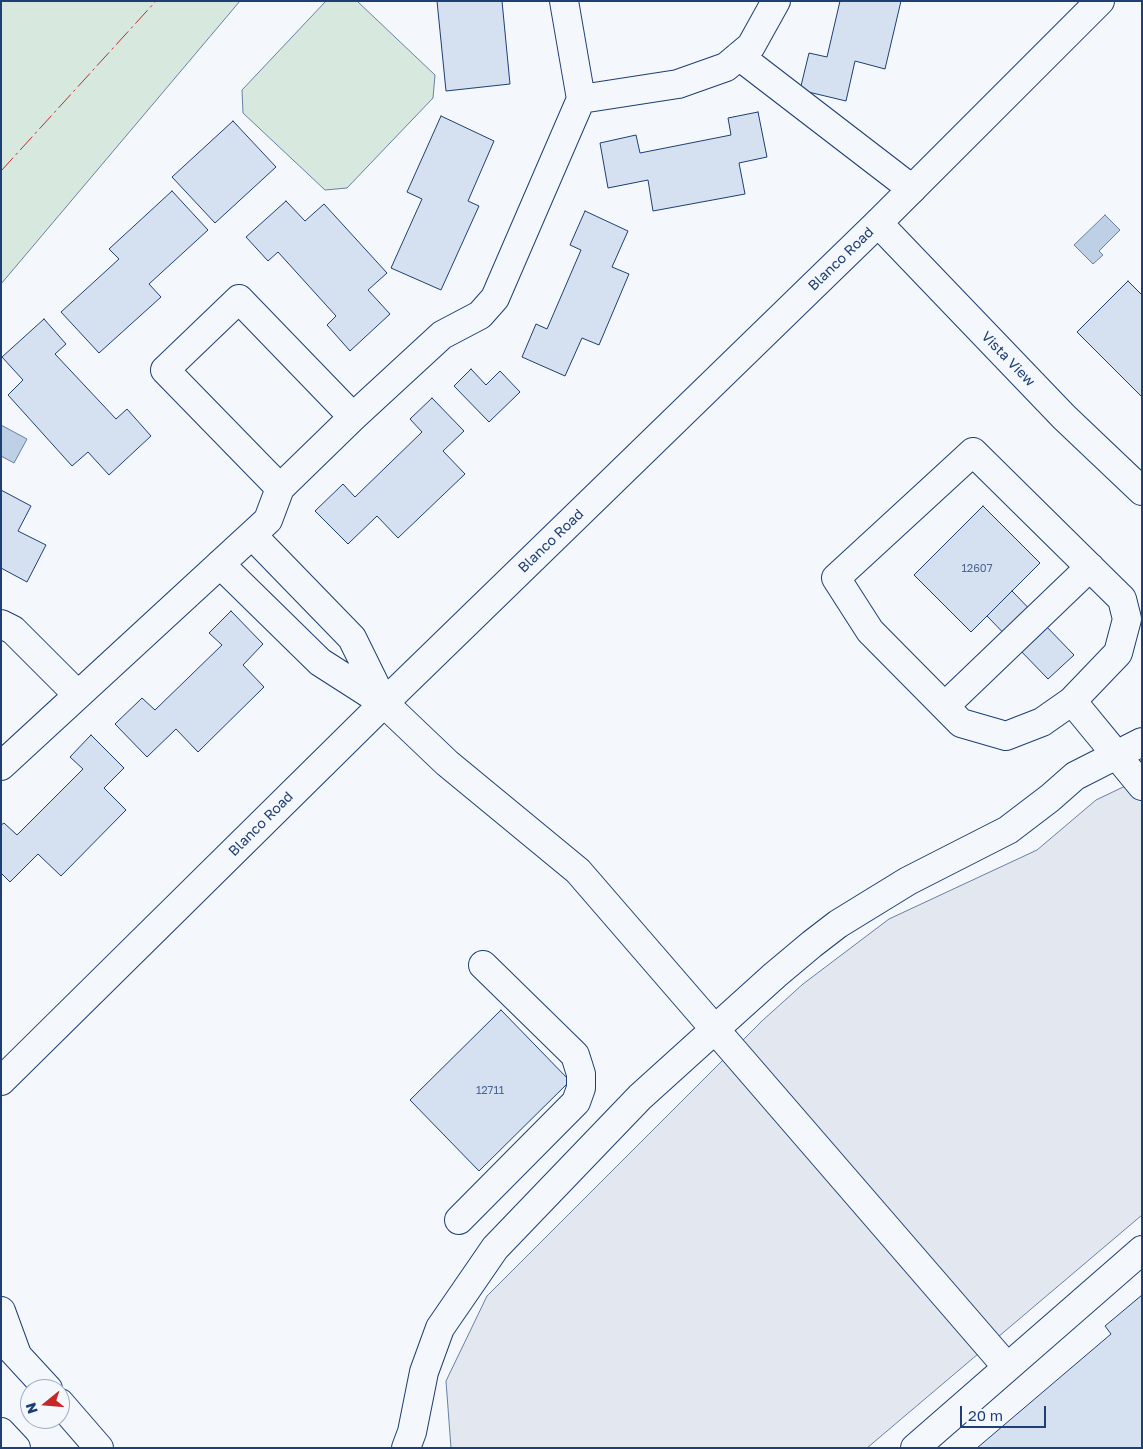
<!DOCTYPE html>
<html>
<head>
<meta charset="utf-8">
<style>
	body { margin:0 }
	#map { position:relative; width:1143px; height:1449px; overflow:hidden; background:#f4f7fb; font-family:"Golos Text",sans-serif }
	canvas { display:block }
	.frame { position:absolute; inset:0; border:2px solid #1d3f73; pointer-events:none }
	.north { position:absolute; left:20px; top:1379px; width:50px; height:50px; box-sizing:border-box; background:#f4f7fb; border:1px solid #9eadc5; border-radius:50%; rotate:253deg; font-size:14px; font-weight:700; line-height:20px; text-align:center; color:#1d3f73 }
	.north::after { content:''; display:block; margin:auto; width:18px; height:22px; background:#c62828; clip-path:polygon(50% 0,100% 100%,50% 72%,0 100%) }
	.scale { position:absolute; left:960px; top:1406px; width:86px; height:22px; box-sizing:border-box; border:2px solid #1d3f73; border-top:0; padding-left:6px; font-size:15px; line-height:18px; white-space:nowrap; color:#1d3f73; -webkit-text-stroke:4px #f4f7fb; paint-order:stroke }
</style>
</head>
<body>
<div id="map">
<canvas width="1143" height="1449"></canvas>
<div class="frame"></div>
<div class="north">N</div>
<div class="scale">20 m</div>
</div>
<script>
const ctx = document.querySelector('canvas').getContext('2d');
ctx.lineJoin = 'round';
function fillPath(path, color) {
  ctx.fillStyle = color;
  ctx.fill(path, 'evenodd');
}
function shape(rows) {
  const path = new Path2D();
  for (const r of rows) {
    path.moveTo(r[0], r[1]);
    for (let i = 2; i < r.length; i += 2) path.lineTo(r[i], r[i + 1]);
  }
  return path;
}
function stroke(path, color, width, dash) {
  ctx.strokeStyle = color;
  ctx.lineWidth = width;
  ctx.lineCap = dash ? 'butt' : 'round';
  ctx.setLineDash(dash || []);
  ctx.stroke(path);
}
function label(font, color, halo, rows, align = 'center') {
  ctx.font = font + ' "Golos Text",sans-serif';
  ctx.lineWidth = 4;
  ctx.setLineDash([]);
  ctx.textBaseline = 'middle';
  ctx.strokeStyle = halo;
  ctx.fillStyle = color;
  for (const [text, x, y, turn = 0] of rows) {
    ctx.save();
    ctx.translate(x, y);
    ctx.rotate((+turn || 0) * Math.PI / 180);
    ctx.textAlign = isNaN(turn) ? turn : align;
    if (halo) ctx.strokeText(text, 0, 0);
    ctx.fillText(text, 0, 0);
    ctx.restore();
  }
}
const green = shape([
	[1,1,240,1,1,284,1,1],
	[326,1,357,1,435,75,433,98,347,188,325,190,243,113,242,90,326,1]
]);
fillPath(green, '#d7e8df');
stroke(green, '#687fa3', 1);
const parking = shape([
	[1142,778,1142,1215,867,1448,451,1448,446,1381,487,1296,763,1020,803,984,889,919,1037,850,1096,800,1142,778]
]);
fillPath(parking, '#e3e8f0');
stroke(parking, '#687fa3', 1);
const water = shape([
	[1105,215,1120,230,1099,251,1103,255,1093,264,1074,245,1105,215],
	[1,425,27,439,14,463,1,456,1,425]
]);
fillPath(water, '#bed0e5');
stroke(water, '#687fa3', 1);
const building = shape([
	[437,1,502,1,510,84,446,91,437,1],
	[840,1,901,1,885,69,855,61,846,101,800,90,809,53,827,57,840,1],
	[758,112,767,157,739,163,745,194,653,211,648,180,608,188,600,143,636,135,640,153,731,135,728,118,758,112],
	[441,116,494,141,468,201,479,206,441,290,391,268,422,199,407,192,441,116],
	[233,121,276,167,215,223,172,177,233,121],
	[172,191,208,230,149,284,161,297,99,353,61,312,119,259,109,249,172,191],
	[286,201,305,221,324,204,387,273,368,290,390,314,350,351,327,325,336,316,278,252,268,261,246,237,286,201],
	[585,211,628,231,612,267,629,274,599,345,582,338,565,376,522,357,536,324,547,329,581,250,570,245,585,211],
	[1128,281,1142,295,1142,397,1077,332,1128,281],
	[44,319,66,344,55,354,116,419,127,409,151,436,109,475,88,452,72,466,8,395,23,380,2,357,44,319],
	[471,369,486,385,500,371,520,392,489,422,454,386,471,369],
	[432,398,464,431,443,451,465,474,398,538,377,516,348,544,315,511,343,484,355,497,422,432,410,419,432,398],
	[1,490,31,506,18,531,46,545,27,582,1,568,1,490],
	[983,506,1040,563,971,632,914,575,983,506],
	[1012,591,1074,655,1048,679,987,616,1012,591],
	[231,611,263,644,243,665,264,687,198,752,176,729,147,757,115,724,142,698,155,710,222,645,209,633,231,611],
	[91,735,124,768,104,788,126,810,61,876,38,854,10,882,1,873,1,825,4,823,17,835,83,769,70,757,91,735],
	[501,1010,570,1081,479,1171,410,1100,501,1010],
	[1142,1295,1142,1448,977,1448,1111,1334,1105,1326,1142,1295]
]);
fillPath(building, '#d5e0f0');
stroke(building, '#1d3f73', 1);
const minor = shape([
	[739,56,912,189],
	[581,99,678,84,726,67,751,46,776,1],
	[878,223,1064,417,1142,491],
	[280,488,165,370,239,299,353,417],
	[252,535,352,638,384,703],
	[220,564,320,662,384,703,447,763,578,871,1007,1367],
	[1,624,13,630,78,695],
	[1072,701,1042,722,1006,736,961,723,870,631,836,578,973,452,1122,599,1127,619,1118,653,1072,701,1142,786],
	[945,706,1090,567],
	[1,766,268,520,280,488,353,417,442,335,480,315,495,298,581,99,564,1],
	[459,1220,576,1102,581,1088,581,1074,575,1055,483,965],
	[406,1448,412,1432,424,1372,440,1328,495,1248,640,1097,775,975,812,944,838,924,908,881,1008,830,1050,798,1075,776,1142,742],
	[915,1448,1142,1250]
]);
const major = shape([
	[1,1081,384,703,878,223,1100,1],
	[1,1311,16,1352]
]);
const highway = shape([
	[1,1338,48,1389],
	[60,1403,99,1448],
	[1,1432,16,1448]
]);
stroke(minor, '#1d3f73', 30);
stroke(major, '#1d3f73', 30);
stroke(highway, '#1d3f73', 30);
stroke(minor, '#f4f7fb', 28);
stroke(major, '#f4f7fb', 28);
stroke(highway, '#f4f7fb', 28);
stroke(shape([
	[1,171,156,1]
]), '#c62828', 1, [18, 4, 2.5, 4]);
label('11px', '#4b6792', null, [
	["12607",977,569],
	["12711",490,1091]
]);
label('14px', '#1d3f73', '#f4f7fb', [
	["Blanco Road",841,259,-44],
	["Vista View",1008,359,46],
	["Blanco Road",551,541,-44],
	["Blanco Road",261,824,-45]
]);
</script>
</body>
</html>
